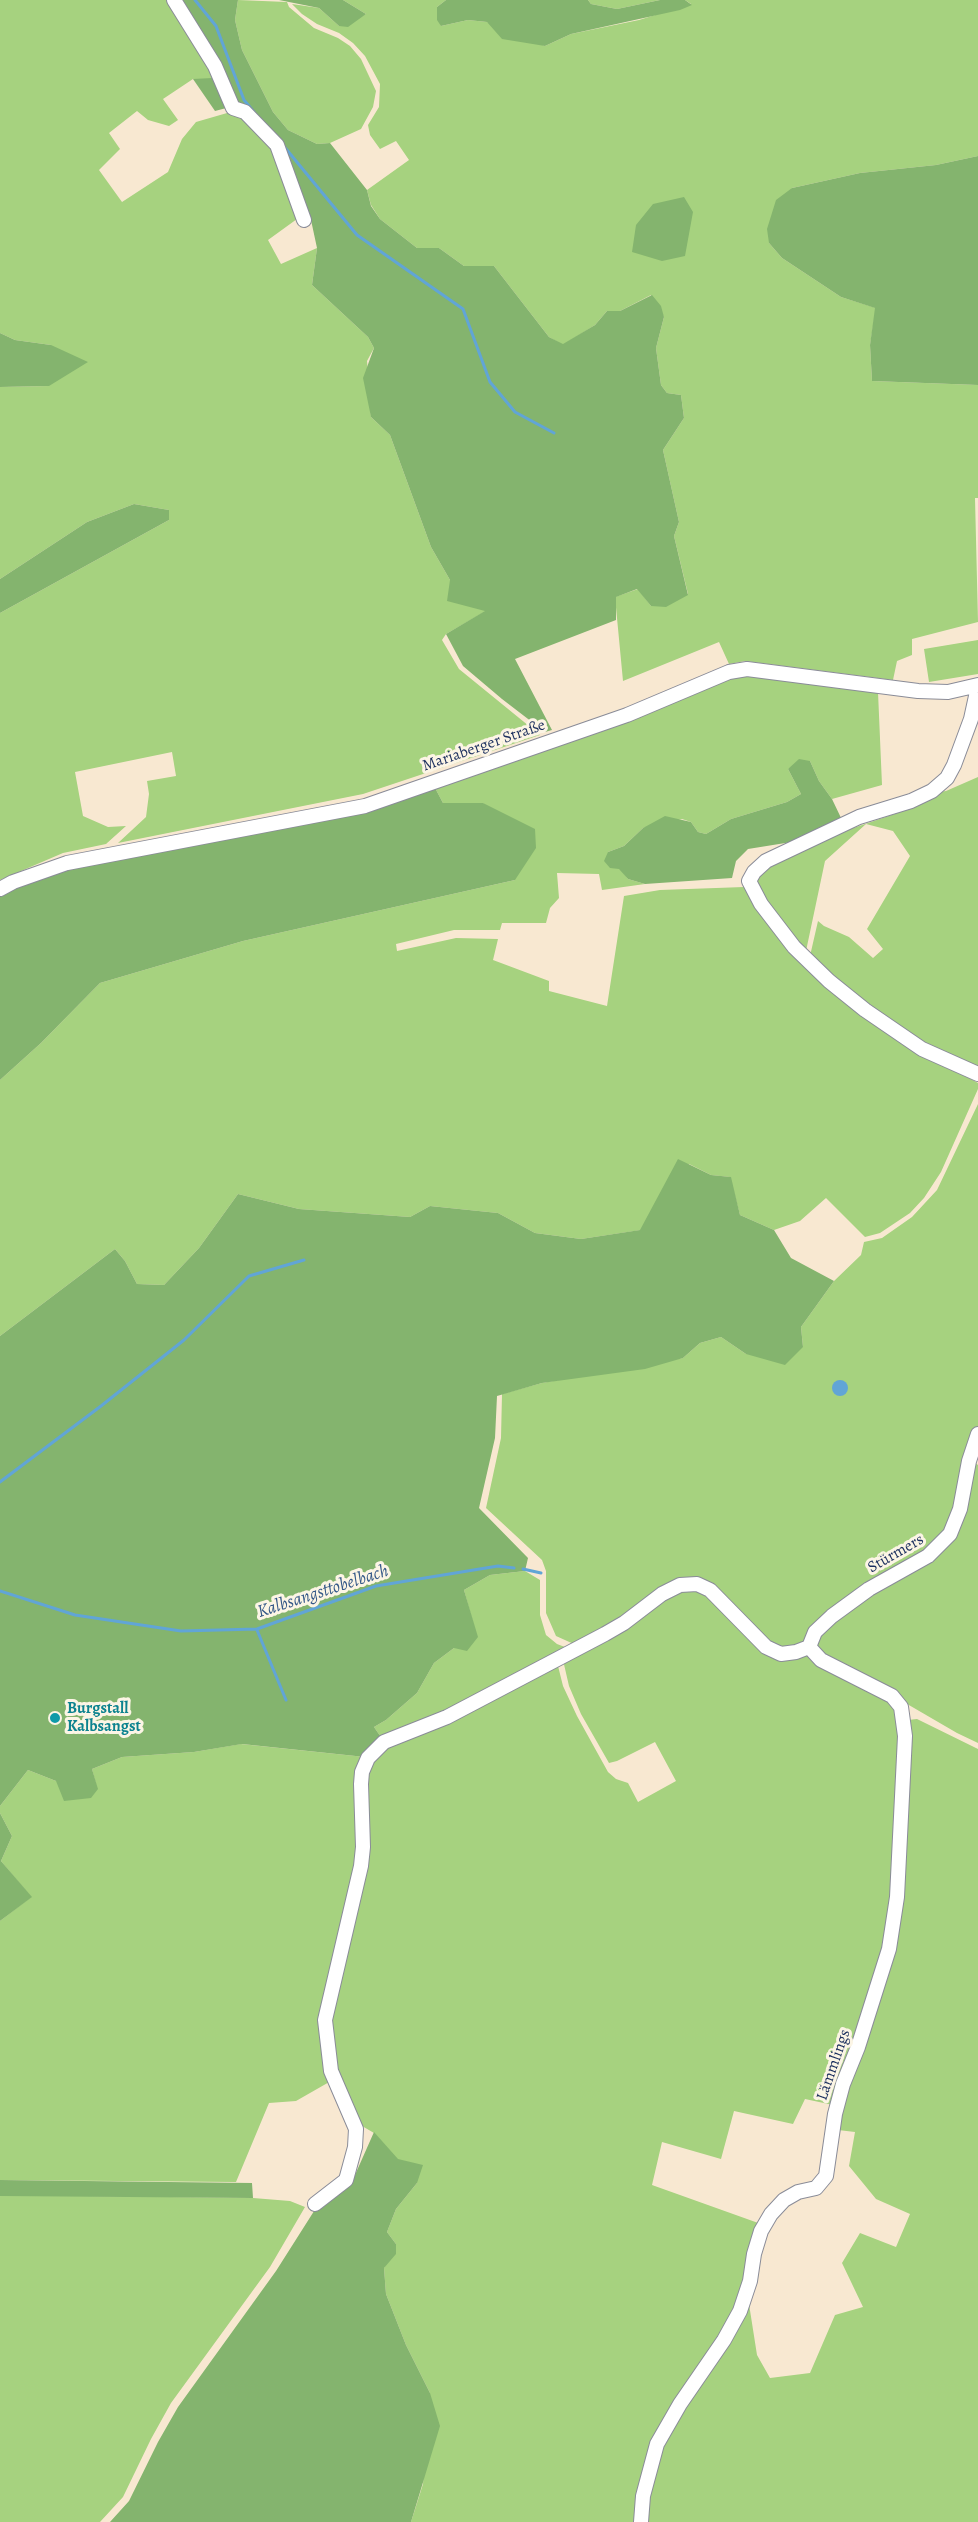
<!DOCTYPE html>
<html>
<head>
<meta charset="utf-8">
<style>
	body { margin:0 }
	canvas { display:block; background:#f8e8d1 }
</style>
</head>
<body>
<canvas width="978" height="2522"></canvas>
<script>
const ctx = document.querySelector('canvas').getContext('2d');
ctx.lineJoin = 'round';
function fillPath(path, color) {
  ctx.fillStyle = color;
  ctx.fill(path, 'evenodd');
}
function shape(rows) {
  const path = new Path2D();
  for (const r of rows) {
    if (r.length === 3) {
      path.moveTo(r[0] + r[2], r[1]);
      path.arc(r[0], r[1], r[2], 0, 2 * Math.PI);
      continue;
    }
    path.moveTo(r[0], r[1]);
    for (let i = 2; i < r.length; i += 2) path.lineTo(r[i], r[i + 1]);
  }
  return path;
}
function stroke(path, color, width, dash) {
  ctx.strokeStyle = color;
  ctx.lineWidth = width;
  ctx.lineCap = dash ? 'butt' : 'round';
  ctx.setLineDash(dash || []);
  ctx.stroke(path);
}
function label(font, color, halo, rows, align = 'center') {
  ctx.font = font + ' Alegreya,serif';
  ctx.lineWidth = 6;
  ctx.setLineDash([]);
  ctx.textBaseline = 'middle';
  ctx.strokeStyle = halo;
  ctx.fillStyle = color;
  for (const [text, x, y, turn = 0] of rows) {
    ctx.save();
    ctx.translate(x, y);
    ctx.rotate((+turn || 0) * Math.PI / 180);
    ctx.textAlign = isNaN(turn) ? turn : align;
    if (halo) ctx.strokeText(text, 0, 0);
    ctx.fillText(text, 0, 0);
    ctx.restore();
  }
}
fillPath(shape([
	[0,0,170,0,216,72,212,79,193,79,163,99,178,120,169,126,148,120,137,111,109,133,120,149,99,170,122,202,168,172,182,139,196,122,234,111,245,114,274,145,297,219,268,240,281,264,317,248,312,285,368,337,374,348,367,361,371,417,390,435,431,547,450,580,486,611,446,634,442,640,459,669,540,735,363,794,118,843,146,817,149,794,147,781,176,776,172,752,75,772,83,816,108,827,126,826,106,844,63,853,0,880,0,613,169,520,169,510,134,504,87,522,0,579,0,387,49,386,51,345,15,340,0,333],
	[238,0,287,2,289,7,314,28,338,38,350,46,361,59,376,91,373,107,361,129,330,143,317,144,288,130,273,112,242,50,235,20],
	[343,0,446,0,437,7,441,26,468,20,487,22,545,46,571,34,639,20,691,4,685,0,978,0,978,156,936,165,860,173,792,188,769,243,782,258,841,297,876,308,870,345,872,381,978,385,978,498,975,498,978,622,912,639,912,655,897,661,893,680,745,661,729,664,719,642,623,681,615,597,638,589,651,606,688,594,674,536,679,522,663,450,684,418,681,395,667,393,661,385,656,348,664,317,651,295,620,311,607,311,595,325,563,345,549,337,494,266,464,266,439,248,417,248,380,219,371,205,367,190,409,160,396,141,380,149,370,135,368,125,379,107,380,84,365,56,353,43,339,33,317,24,302,14,292,4,319,8,339,26,366,14],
	[588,0,660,0,617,9,591,4],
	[978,640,978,674,929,682,924,649],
	[748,674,878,692,882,785,832,799,819,781,810,761,788,769,801,794,787,802,731,819,706,834,698,832,691,822,682,819,643,828,624,846,608,852,628,879,645,884,602,890,599,874,557,873,559,898,550,908,546,923,502,923,500,930,454,930,396,944,397,951,456,938,498,939,493,960,549,981,549,991,607,1006,624,896,660,890,744,887,792,949,921,1052,978,1083,978,1089,941,1172,924,1198,910,1213,880,1233,865,1237,826,1198,800,1221,774,1230,740,1215,730,1177,711,1175,689,1164,641,1230,581,1239,535,1233,498,1213,430,1206,410,1217,299,1209,238,1194,199,1248,164,1285,137,1284,125,1261,115,1249,0,1336,0,1080,41,1043,100,983,243,941,515,880,483,803,443,803,434,786,713,685],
	[978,777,978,1070,924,1046,866,1008,810,956,818,921,824,926,849,937,873,958,883,949,867,929,910,856,893,831,866,824,825,861,806,951,765,903,755,881,769,865,821,839,918,806,939,792,946,791],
	[978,1104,978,1428,948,1533,795,1649,776,1649,698,1582,576,1645,556,1636,546,1613,546,1571,542,1560,486,1508,501,1438,502,1394,542,1383,683,1358,700,1343,721,1337,746,1354,803,1347,801,1327,834,1281,861,1255,864,1242,882,1238,912,1217,937,1190],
	[972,1460,978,1465,978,1743,957,1733,816,1651,817,1634,834,1618,943,1548],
	[525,1571,540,1580,540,1615,546,1635,557,1644,570,1649,446,1715,383,1740,374,1727,386,1720,417,1693,434,1663,454,1648,477,1637,464,1590,490,1575],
	[688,1589,708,1594,763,1651,810,1656,889,1700,896,1709,900,1720,895,1897,886,1948,833,2105,805,2099,793,2124,734,2111,721,2159,662,2142,652,2185,761,2224,737,2310,663,2424,636,2522,411,2522,423,2484,430,2393,406,2345,386,2294,384,2268,396,2244,387,2232,396,2209,417,2183,374,2133,357,2123,337,2079,328,2020,355,1908,364,1772,385,1744,557,1662,563,1686,577,1716,608,1772,616,1779,628,1783,638,1802,676,1781,655,1742,617,1761,609,1763,581,1714,569,1686,563,1660,665,1598],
	[917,1719,978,1749,978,2522,645,2522,646,2496,661,2444,749,2304,757,2355,770,2378,810,2373,835,2315,863,2307,842,2263,860,2233,896,2247,910,2214,876,2199,849,2166,855,2132,838,2130,842,2108,882,1983,908,1720],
	[241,1744,365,1757,360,1847,333,1969,331,2081,296,2101,269,2103,236,2182,0,2180,0,1921,31,1897,1,1861,12,1836,0,1813,0,1806,28,1770,56,1781,97,1788,92,1769,122,1757,194,1752],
	[5,2195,253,2198,290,2201,305,2207,270,2267,171,2403,151,2439,123,2497,100,2522,0,2522,0,2196]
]), '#a6d27f');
fillPath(shape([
	[178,0,238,0,235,20,242,50,273,112,288,130,317,144,330,143,367,190,371,206,380,219,417,248,439,248,464,266,494,266,549,337,563,344,595,325,607,311,620,311,652,295,661,306,664,317,656,348,661,385,667,393,681,395,684,418,663,450,679,522,674,536,688,595,666,607,651,606,637,589,616,597,616,620,515,659,552,730,545,732,502,699,463,666,446,634,485,611,447,601,450,580,431,547,390,435,371,417,363,378,374,348,368,337,312,285,317,248,311,220,280,144,234,106,215,111,193,79,212,78,220,65],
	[279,0,343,0,366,14,348,27,339,26,319,8],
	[446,0,588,0,591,4,617,9,660,0,685,0,692,5,680,10,571,34,545,46,502,39,487,22,468,20,441,26,437,20,437,7],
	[978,156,978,385,872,381,870,345,875,308,841,297,782,258,769,243,767,229,776,200,792,188,860,173,936,165],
	[684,197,693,212,685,256,662,261,632,252,636,225,653,204],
	[0,333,15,340,51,345,88,362,49,386,0,387],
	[134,504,169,510,169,520,0,613,0,579,87,522],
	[799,759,810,761,819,781,832,799,842,820,804,840,748,849,736,861,732,878,645,884,628,879,619,869,610,868,604,861,608,852,624,846,643,828,665,816,691,822,698,832,706,834,731,819,787,802,801,794,788,769],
	[434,786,443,803,483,803,535,829,536,848,515,880,243,941,100,983,41,1043,0,1080,0,896,14,886,64,867],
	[678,1159,711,1175,731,1177,740,1215,774,1230,791,1258,834,1281,801,1327,803,1347,785,1365,746,1354,721,1337,700,1343,683,1358,645,1369,542,1383,497,1396,495,1438,479,1508,528,1558,525,1571,490,1575,464,1590,478,1637,467,1651,454,1648,434,1663,417,1693,386,1720,374,1727,383,1740,365,1757,242,1744,194,1752,122,1757,92,1769,98,1789,91,1798,64,1801,56,1781,28,1770,0,1806,0,1336,115,1249,125,1261,137,1284,164,1285,199,1248,238,1194,299,1209,410,1217,430,1206,498,1213,535,1233,581,1239,640,1230],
	[0,1813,12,1836,1,1861,32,1897,0,1921],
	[374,2132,398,2159,423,2165,417,2183,396,2209,387,2232,396,2244,396,2254,384,2268,386,2294,406,2345,430,2393,440,2426,411,2522,110,2522,129,2501,158,2442,178,2407,276,2271,316,2208,322,2208,351,2184],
	[0,2180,252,2183,253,2198,0,2196]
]), '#84b46e');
fillPath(shape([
	[840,1388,8]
]), '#61a5d6');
stroke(shape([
	[195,0,216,26,244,100,254,112],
	[282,144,357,235,463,309,490,382,515,412,554,433],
	[0,1482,101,1406,184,1340,249,1276,304,1260],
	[523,1569,541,1573],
	[0,1591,75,1615,181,1631,257,1629,376,1586,498,1566,514,1568],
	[257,1630,286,1700]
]), '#61a5d6', 3);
const minor = shape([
	[174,0,215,66,233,108,245,112,277,145,304,220],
	[978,687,971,719,954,765,947,778,932,791,911,801,859,817,766,861,754,872,749,881,761,904,794,947,829,981,865,1010,922,1049,978,1074],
	[0,889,13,882,67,863,365,806,627,715,729,672,747,669,918,691,948,692,978,685],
	[809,1647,815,1632,832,1616,869,1589,928,1556,950,1534,960,1509,969,1461,978,1434],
	[315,2204,346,2180,355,2147,356,2129,331,2071,325,2020,361,1866,363,1847,361,1784,362,1772,368,1758,384,1742,447,1717,605,1634,624,1623,662,1594,680,1585,697,1584,710,1590,766,1647,781,1654,796,1652,809,1647],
	[641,2522,643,2496,657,2444,680,2404,724,2340,740,2311,750,2281,754,2254,761,2231,771,2214,784,2200,798,2192,816,2188,826,2176,835,2114,843,2084,858,2047,889,1949,897,1897,905,1736,901,1707,892,1696,821,1660,809,1647]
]);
stroke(minor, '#8a8c98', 16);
stroke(minor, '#fff', 14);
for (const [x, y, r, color] of [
	[55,1718,6,"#0f9aa8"]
]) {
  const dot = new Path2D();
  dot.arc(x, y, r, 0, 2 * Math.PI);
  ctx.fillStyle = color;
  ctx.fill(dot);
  stroke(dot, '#fcf5e5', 2);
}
label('16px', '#1b2f5e', '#fcf5e5', [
	["Mariaberger Straße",484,746,-19],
	["Stürmers",896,1554,-30],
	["Lämmlings",834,2065,-71]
]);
label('bold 16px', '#0d838f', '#fcf5e5', [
	["Burgstall",67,1709],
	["Kalbsangst",67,1727]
], 'left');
label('italic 18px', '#345888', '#fcf5e5', [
	["Kalbsangsttobelbach",323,1592,-18]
]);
</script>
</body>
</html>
